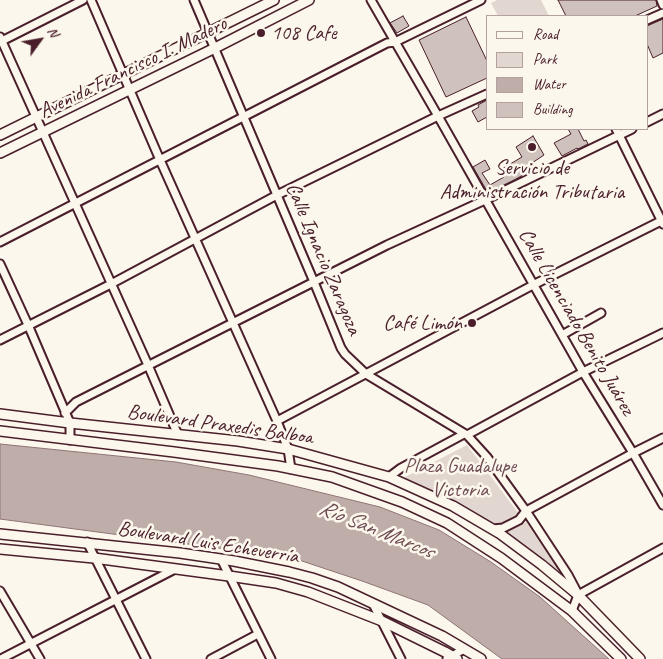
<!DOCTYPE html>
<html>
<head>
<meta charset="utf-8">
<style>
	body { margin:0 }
	#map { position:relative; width:663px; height:659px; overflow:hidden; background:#fbf7ec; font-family:Caveat,sans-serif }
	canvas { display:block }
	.legend { position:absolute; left:486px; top:15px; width:162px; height:115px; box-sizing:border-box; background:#fbf7ec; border:1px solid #b4a19f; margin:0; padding:6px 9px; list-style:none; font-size:15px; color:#4a1f2b }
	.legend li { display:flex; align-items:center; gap:10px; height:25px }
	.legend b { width:25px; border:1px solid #b4a19f }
	.north { position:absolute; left:15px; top:15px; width:50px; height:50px; -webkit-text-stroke:4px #fbf7ec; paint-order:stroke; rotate:58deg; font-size:14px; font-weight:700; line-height:20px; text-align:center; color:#4a1f2b }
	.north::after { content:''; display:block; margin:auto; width:18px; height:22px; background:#4a1f2b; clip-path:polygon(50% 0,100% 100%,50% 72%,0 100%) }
</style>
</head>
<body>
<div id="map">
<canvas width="663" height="659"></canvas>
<ul class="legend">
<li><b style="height:6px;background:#fbf7ec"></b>Road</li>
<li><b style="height:14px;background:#e2d7d0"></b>Park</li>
<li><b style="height:14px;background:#bfadaa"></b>Water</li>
<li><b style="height:14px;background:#cfc2bc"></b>Building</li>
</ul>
<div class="north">N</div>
</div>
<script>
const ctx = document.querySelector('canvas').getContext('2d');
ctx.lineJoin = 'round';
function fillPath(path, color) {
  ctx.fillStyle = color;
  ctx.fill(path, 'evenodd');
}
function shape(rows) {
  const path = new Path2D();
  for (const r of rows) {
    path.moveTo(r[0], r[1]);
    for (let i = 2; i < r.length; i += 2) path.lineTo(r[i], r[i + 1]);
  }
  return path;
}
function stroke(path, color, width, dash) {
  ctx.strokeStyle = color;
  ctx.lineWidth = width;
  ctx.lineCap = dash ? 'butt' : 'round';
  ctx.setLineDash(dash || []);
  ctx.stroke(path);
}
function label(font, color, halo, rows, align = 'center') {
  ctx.font = font + ' Caveat,sans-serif';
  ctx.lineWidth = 5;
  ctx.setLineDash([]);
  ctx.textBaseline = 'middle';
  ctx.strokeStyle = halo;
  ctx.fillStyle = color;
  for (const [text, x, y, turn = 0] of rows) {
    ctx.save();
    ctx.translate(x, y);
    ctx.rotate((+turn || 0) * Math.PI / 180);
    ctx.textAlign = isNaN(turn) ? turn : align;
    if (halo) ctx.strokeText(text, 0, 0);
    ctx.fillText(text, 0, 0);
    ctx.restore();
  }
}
fillPath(shape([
	[497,0,541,0,549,16,498,16,491,3],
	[467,445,519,514,505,524,493,526,401,479],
	[526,522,563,577,502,534]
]), '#e2d7d0');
const water = shape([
	[0,444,176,462,249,475,380,507,439,530,491,562,540,597,609,659,502,659,428,605,362,581,293,558,0,519,0,444]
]);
fillPath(water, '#bfadaa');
stroke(water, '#907477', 1);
const building = shape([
	[558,0,656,0,657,6,635,16,566,16,558,0],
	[403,16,409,26,397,33,390,23,403,16],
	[466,17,487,61,487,78,446,97,419,40,466,17],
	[663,19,663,53,653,58,647,44,647,26,663,19],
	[487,100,487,117,478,122,472,111,479,107,478,105,487,100],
	[568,129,578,129,584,141,586,140,588,144,578,149,577,148,562,156,554,143,571,134,568,129],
	[533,136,544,155,532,163,535,168,516,179,488,193,473,167,485,160,490,169,482,173,490,185,504,177,500,170,522,157,516,147,533,136]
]);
fillPath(building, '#cfc2bc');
stroke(building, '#4a1f2b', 1);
const minor = shape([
	[91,0,160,160,277,421,288,449,291,469],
	[194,0,314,282,341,348,345,354,366,374,467,435,487,457,526,511,568,575,577,592],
	[371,0,438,116,583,372,633,453,663,505],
	[661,0,663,5],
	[647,20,663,13],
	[0,37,148,365,178,435],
	[0,42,83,0],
	[647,122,663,114],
	[616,129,663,224],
	[0,242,387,43,395,42,481,0],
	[0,264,29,327,70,423,70,440],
	[562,335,601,313],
	[0,340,111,284,277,195,438,116,487,94],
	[65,413,76,402,387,245,485,200,632,129],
	[277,421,533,285,663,220],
	[467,435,583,372,663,333],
	[389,477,401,468,464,434],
	[493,529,503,528,519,520,526,511,633,453,663,438],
	[87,542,146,659],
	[221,559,271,659],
	[0,591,40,659],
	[578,595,663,548],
	[373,604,401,659],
	[572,611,578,595],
	[1,659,175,569],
	[211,659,258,634],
	[447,659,464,649]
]);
const major = shape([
	[0,135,274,0],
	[0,153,215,48,309,0],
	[0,414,70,423,238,441,288,449,389,477,453,506,499,533,542,565,578,595,640,659],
	[0,431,174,452,278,466,332,477,402,502,447,523,501,558,572,611,621,659],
	[0,534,180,553,234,561,289,572,312,578,338,587,442,636,481,659],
	[0,549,94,558,229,576,276,583,308,592,382,621,445,652,457,659]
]);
stroke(minor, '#4a1f2b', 11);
stroke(major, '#4a1f2b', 12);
stroke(minor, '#fbf7ec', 7);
stroke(major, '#fbf7ec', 9);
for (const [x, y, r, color] of [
	[261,33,5,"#4a1f2b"],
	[532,147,5,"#4a1f2b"],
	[472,323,5,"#4a1f2b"]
]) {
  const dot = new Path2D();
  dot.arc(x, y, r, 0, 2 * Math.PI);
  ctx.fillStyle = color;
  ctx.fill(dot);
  stroke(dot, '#fbf7ec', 2);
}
label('21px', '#4a1f2b', '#fbf7ec', [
	["108 Cafe",271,33],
	["Servicio de",532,168,"center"],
	["Administración Tributaria",532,192,"center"],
	["Café Limón",462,323,"right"]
], 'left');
label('21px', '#4a1f2b', '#fbf7ec', [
	["Avenida Francisco I. Madero",133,68,-26],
	["Calle Ignacio Zaragoza",323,259,67],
	["Calle Licenciado Benito Juárez",576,322,60],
	["Boulevard Praxedis Balboa",220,425,8],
	["Boulevard Luis Echeverría",208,543,9]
]);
label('21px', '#704d54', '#fbf7ec', [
	["Plaza Guadalupe",460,466],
	["Victoria",460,490]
]);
label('italic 22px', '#6d4a51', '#fbf7ec', [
	["Río San Marcos",376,530,22]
]);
</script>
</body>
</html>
